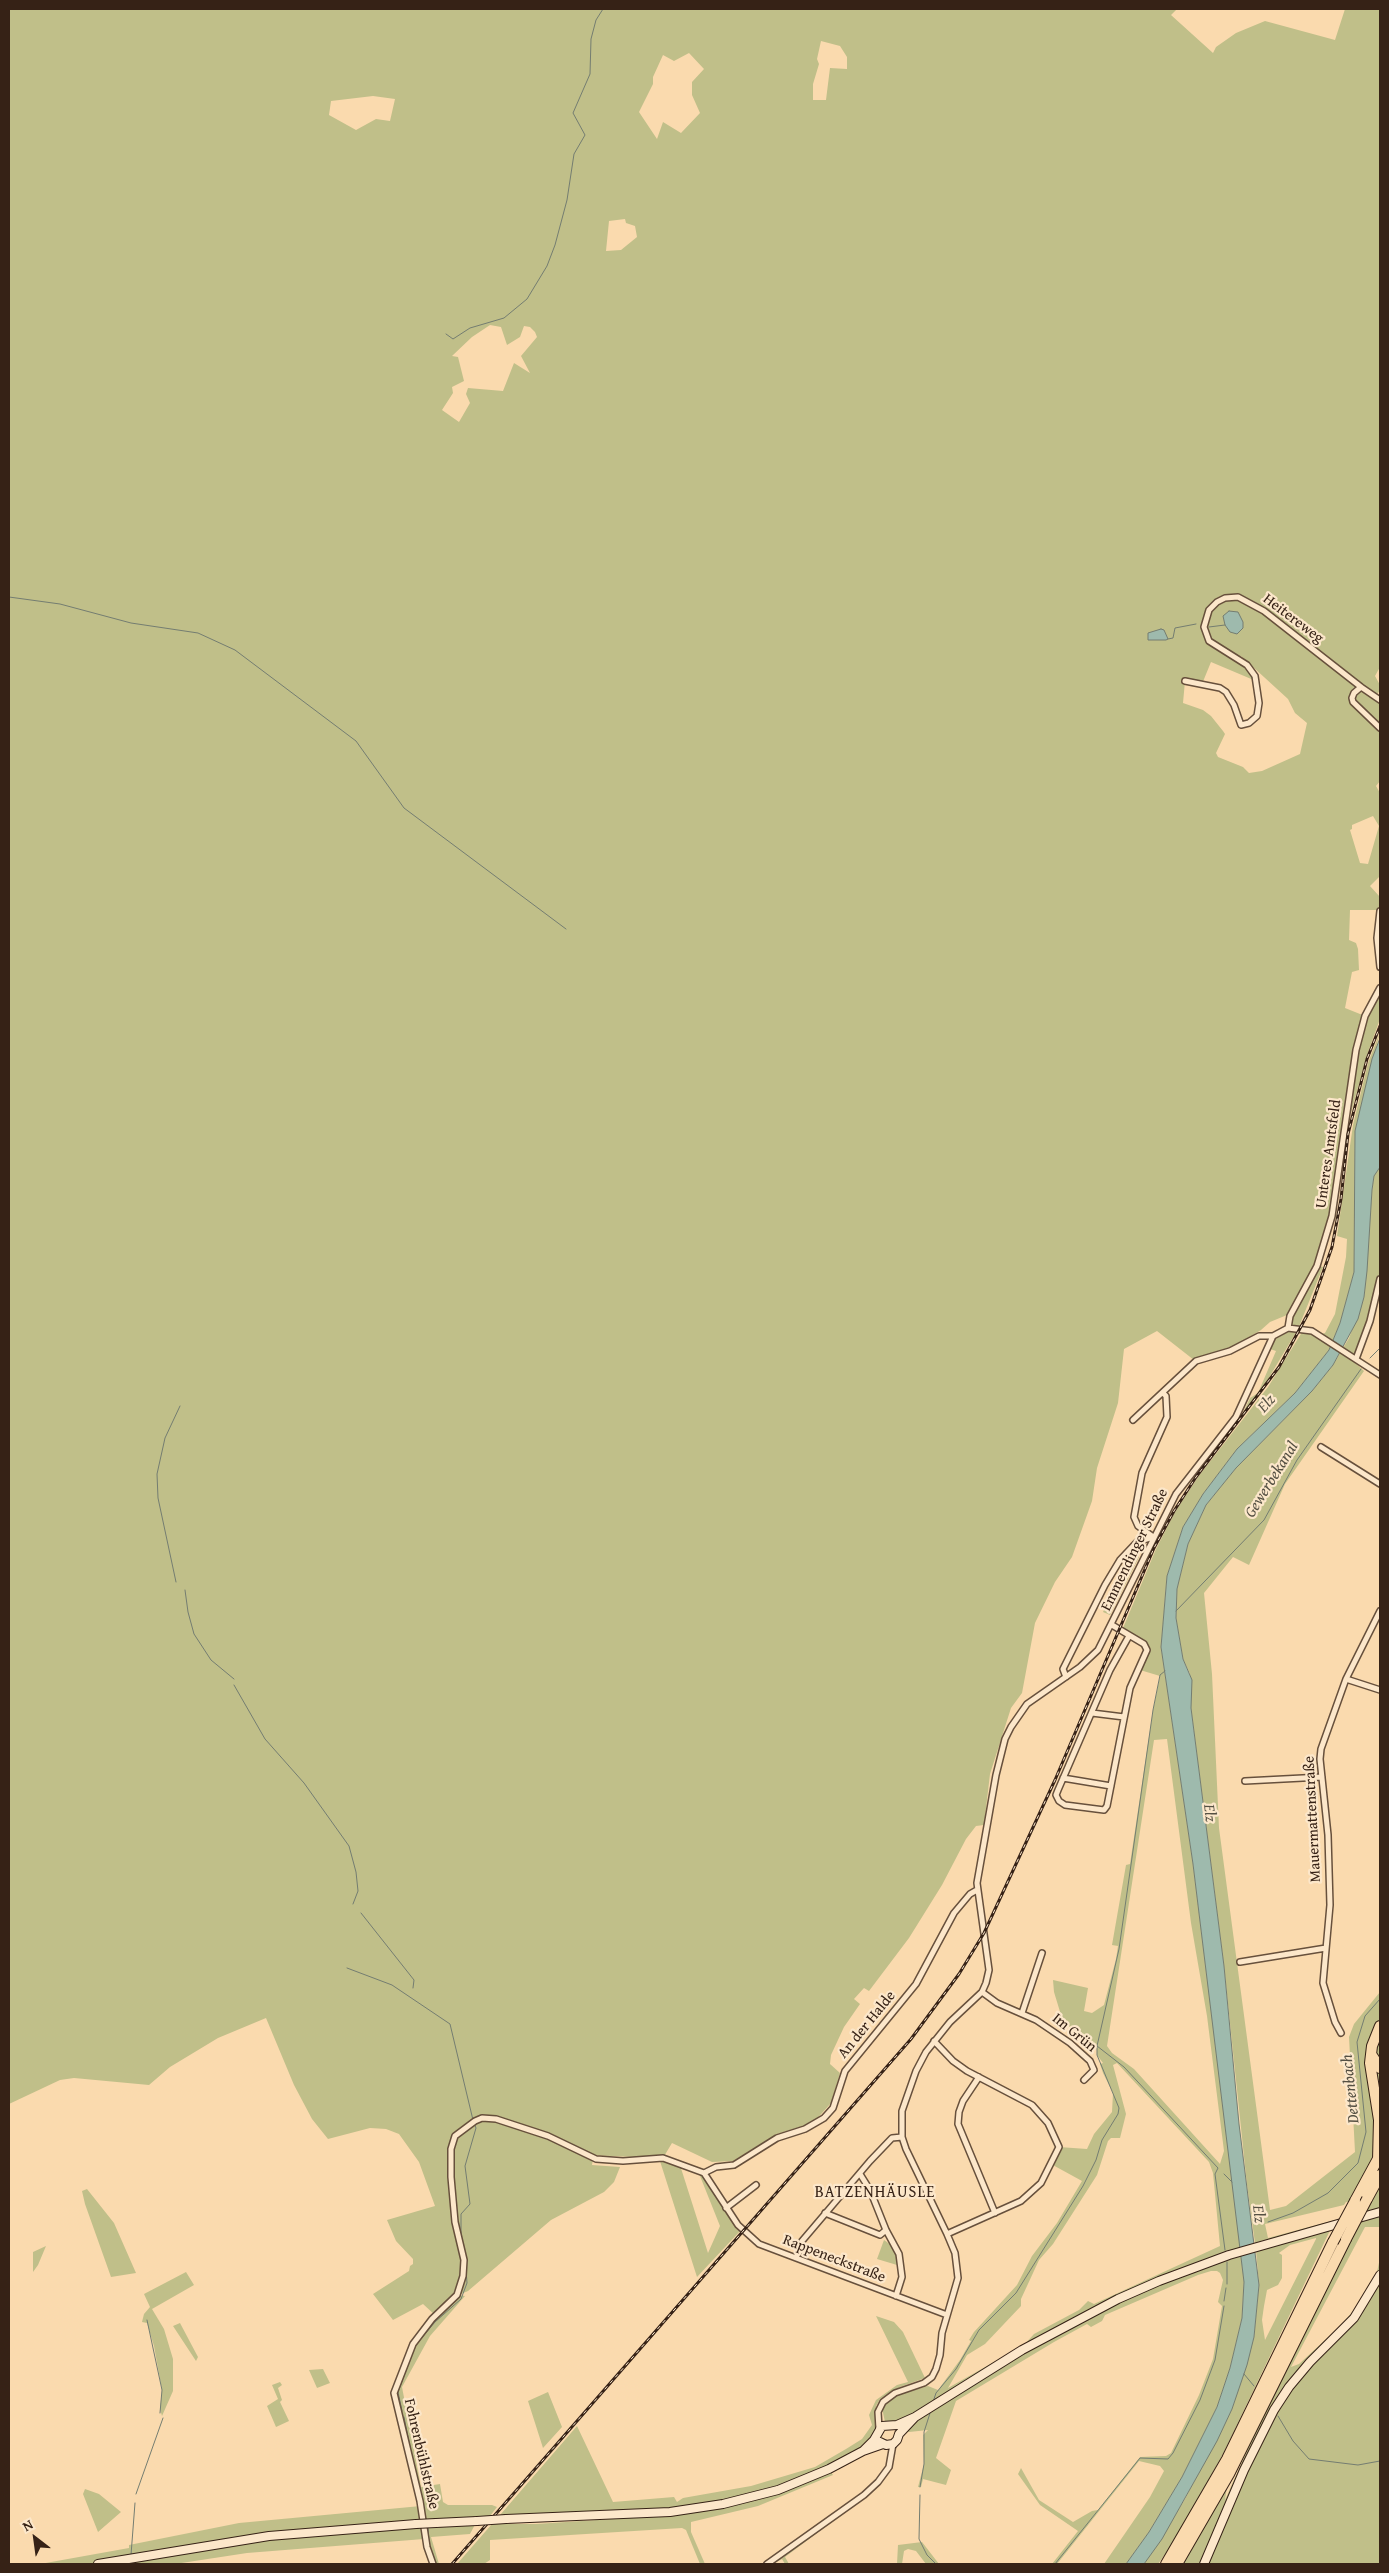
<!DOCTYPE html>
<html>
<head>
<meta charset="utf-8">
<style>
	body { margin:0 }
	#map { position:relative; width:1389px; height:2573px; overflow:hidden; background:#fadaae; font-family:"Gentium Book Plus",serif }
	canvas { display:block }
	.frame { position:absolute; inset:0; border:10px solid #362216; pointer-events:none }
	.north { position:absolute; left:10px; top:2513px; width:50px; height:50px; -webkit-text-stroke:4px #fce7ca; paint-order:stroke; rotate:330deg; font-size:14px; font-weight:700; line-height:20px; text-align:center; color:#362216 }
	.north::after { content:''; display:block; margin:auto; width:18px; height:22px; background:#362216; clip-path:polygon(50% 0,100% 100%,50% 72%,0 100%) }
</style>
</head>
<body>
<div id="map">
<canvas width="1389" height="2573"></canvas>
<div class="frame"></div>
<div class="north">N</div>
</div>
<script>
const ctx = document.querySelector('canvas').getContext('2d');
ctx.lineJoin = 'round';
function fillPath(path, color) {
  ctx.fillStyle = color;
  ctx.fill(path, 'evenodd');
}
function shape(rows) {
  const path = new Path2D();
  for (const r of rows) {
    path.moveTo(r[0], r[1]);
    for (let i = 2; i < r.length; i += 2) path.lineTo(r[i], r[i + 1]);
  }
  return path;
}
function stroke(path, color, width, dash) {
  ctx.strokeStyle = color;
  ctx.lineWidth = width;
  ctx.lineCap = dash ? 'butt' : 'round';
  ctx.setLineDash(dash || []);
  ctx.stroke(path);
}
function label(font, color, halo, rows, align = 'center') {
  ctx.font = font + ' "Gentium Book Plus",serif';
  ctx.lineWidth = 4.5;
  ctx.setLineDash([]);
  ctx.textBaseline = 'middle';
  ctx.strokeStyle = halo;
  ctx.fillStyle = color;
  for (const [text, x, y, turn = 0] of rows) {
    ctx.save();
    ctx.translate(x, y);
    ctx.rotate((+turn || 0) * Math.PI / 180);
    ctx.textAlign = isNaN(turn) ? turn : align;
    if (halo) ctx.strokeText(text, 0, 0);
    ctx.fillText(text, 0, 0);
    ctx.restore();
  }
}
fillPath(shape([
	[9,9,1177,9,1171,15,1213,53,1216,47,1236,33,1265,21,1335,40,1345,9,1380,9,1380,667,1375,676,1380,685,1380,690,1376,696,1380,700,1380,781,1376,786,1380,793,1380,876,1370,886,1380,897,1380,910,1350,910,1349,940,1356,943,1358,949,1359,970,1352,972,1345,1008,1365,1016,1380,988,1380,1019,1367,1055,1351,1113,1348,1116,1332,1216,1317,1266,1290,1316,1287,1315,1270,1322,1261,1330,1226,1351,1194,1360,1157,1331,1124,1349,1118,1403,1097,1468,1092,1501,1072,1557,1055,1582,1035,1623,1022,1693,1011,1708,990,1774,984,1825,976,1826,966,1839,942,1885,909,1938,869,1991,864,1988,854,1999,860,2004,844,2027,831,2055,830,2064,840,2073,831,2103,813,2123,777,2134,733,2161,712,2162,672,2143,663,2158,679,2162,708,2253,720,2226,698,2171,704,2173,742,2229,697,2277,659,2158,588,2155,502,2118,496,2119,523,2131,557,2142,593,2159,592,2165,620,2167,614,2182,604,2192,551,2220,468,2291,459,2295,465,2296,430,2336,402,2387,421,2487,440,2484,443,2502,448,2505,492,2505,497,2507,490,2516,479,2517,470,2534,431,2537,439,2564,434,2564,424,2539,247,2553,175,2564,40,2564,129,2548,129,2545,239,2523,421,2506,395,2393,413,2344,436,2316,423,2304,393,2320,373,2294,409,2271,410,2266,413,2264,413,2259,396,2241,387,2220,435,2206,419,2162,399,2134,386,2129,370,2128,328,2139,312,2119,294,2085,266,2018,218,2038,170,2067,149,2085,74,2078,60,2080,9,2104],
	[821,41,840,46,847,57,847,69,830,68,826,100,813,100,813,84,819,64,817,59],
	[689,53,704,69,692,82,692,95,700,113,681,133,663,122,657,139,639,112,653,84,653,77,663,55,674,61],
	[373,96,395,99,390,121,376,119,356,130,329,115,331,101],
	[625,219,626,223,635,226,637,237,621,250,606,251,609,221],
	[490,325,501,327,507,345,520,337,524,326,530,327,535,332,537,337,521,356,530,373,514,363,503,391,468,388,466,394,470,403,459,422,442,410,453,393,452,387,464,381,458,357,452,356,472,337],
	[1241,656,1288,699,1295,713,1307,723,1300,754,1262,771,1249,773,1243,767,1218,757,1216,753,1225,734,1223,731,1211,716,1203,710,1183,703,1185,681,1202,684,1211,662,1256,681,1247,665,1238,657],
	[1373,816,1379,826,1368,864,1360,863,1350,830,1352,829,1352,825],
	[1380,1032,1355,1131,1354,1272,1340,1323,1329,1350,1295,1393,1237,1449,1203,1494,1183,1527,1167,1576,1161,1647,1193,1864,1240,2241,1244,2281,1242,2318,1230,2368,1217,2407,1182,2477,1149,2532,1126,2564,1104,2564,1150,2497,1164,2471,1160,2466,1139,2461,1057,2564,1052,2564,1078,2531,1040,2505,1018,2474,1021,2468,1039,2500,1073,2522,1092,2511,1098,2510,1140,2457,1166,2456,1171,2453,1199,2395,1213,2359,1222,2306,1218,2302,1223,2280,1220,2273,1217,2271,1211,2271,1198,2275,1105,2315,1102,2321,1091,2327,1087,2324,1054,2342,956,2401,936,2458,951,2470,946,2485,923,2479,921,2487,918,2487,924,2464,923,2435,928,2430,909,2432,885,2422,882,2408,893,2397,904,2393,928,2386,938,2390,960,2360,971,2341,969,2340,974,2332,1017,2285,1032,2256,1057,2223,1082,2181,1051,2164,1059,2147,1087,2149,1094,2134,1112,2112,1113,2093,1103,2073,1100,2064,1103,2063,1097,2055,1097,2046,1076,2034,1068,2025,1061,2015,1054,1992,1053,1980,1088,1988,1084,2011,1092,2013,1104,2005,1116,1959,1118,1946,1112,1945,1126,1865,1130,1864,1153,1710,1160,1676,1140,1670,1150,1649,1147,1643,1123,1628,1156,1549,1175,1512,1198,1477,1268,1387,1304,1329,1319,1335,1325,1333,1335,1314,1346,1257,1347,1239,1337,1236,1353,1125,1368,1063],
	[1167,1739,1191,1923,1207,2016,1224,2151,1220,2164,1134,2069,1112,2053,1107,2046,1154,1740],
	[1117,2063,1209,2162,1213,2173,1220,2246,1094,2304,1088,2301,1079,2310,1034,2334,1024,2345,948,2388,967,2355,985,2344,1021,2306,1021,2299,1039,2260,1053,2244,1097,2175,1108,2141,1111,2138,1120,2138,1126,2114,1113,2065],
	[1380,1167,1380,1280,1376,1302,1356,1359,1352,1360,1364,1371,1285,1484,1249,1565,1233,1557,1204,1593,1212,1674,1219,1828,1270,2210,1286,2206,1355,2152,1349,2037,1354,2024,1380,1992,1380,2227,1365,2227,1291,2367,1299,2364,1338,2328,1363,2300,1377,2272,1380,2258,1380,2564,1177,2564,1229,2474,1225,2500,1283,2370,1373,2199,1346,2202,1344,2205,1265,2224,1268,2238,1335,2220,1223,2454,1173,2543,1158,2564,1144,2564,1185,2499,1232,2408,1254,2337,1259,2285,1256,2250,1265,2247,1264,2240,1255,2243,1247,2185,1224,1966,1191,1708,1190,1674,1183,1659,1176,1618,1177,1589,1188,1544,1206,1505,1236,1468,1312,1391,1333,1365,1349,1338,1364,1297,1372,1190,1374,1176],
	[1316,2238,1316,2239,1265,2340,1262,2320,1264,2306,1267,2290,1278,2285,1282,2278,1282,2255,1279,2253,1290,2245],
	[1320,1266,1323,1267,1298,1329,1264,1386,1243,1413,1250,1398,1258,1393,1276,1351,1270,1349,1275,1339,1292,1330,1292,1318],
	[1137,1554,1139,1557,1110,1615,1103,1612,1122,1575,1121,1568,1131,1555],
	[87,2189,114,2223,136,2273,111,2277,85,2204,82,2191],
	[884,2240,891,2245,896,2255,897,2265,877,2259],
	[46,2246,38,2265,33,2272,33,2252],
	[186,2272,194,2285,152,2309,164,2329,173,2359,173,2391,162,2416,160,2409,162,2390,154,2346,147,2323,142,2322,144,2314,150,2307,144,2294],
	[876,2316,894,2322,903,2332,925,2378,900,2387,880,2399,876,2406,876,2429,871,2440,829,2469,833,2475,758,2506,691,2522,691,2532,705,2564,700,2564,686,2530,682,2528,490,2540,490,2560,484,2564,457,2564,492,2524,536,2524,687,2514,686,2507,500,2515,577,2426,613,2502,674,2497,677,2502,683,2498,751,2486,815,2467,846,2449,862,2439,872,2425,869,2415,876,2400,897,2385,908,2382],
	[180,2323,198,2357,196,2361,173,2326],
	[323,2369,330,2383,317,2388,309,2370],
	[280,2382,282,2385,278,2388,282,2400,280,2402,289,2421,276,2427,267,2406,278,2399,272,2385],
	[548,2392,562,2427,543,2448,528,2401],
	[85,2489,99,2494,121,2512,98,2532,83,2494],
	[850,2501,853,2506,785,2557,789,2564,785,2564,782,2559,773,2564,763,2564],
	[922,2542,939,2564,926,2564,916,2551,908,2549,904,2551,902,2564,897,2564,898,2545]
]), '#c0bf89');
const water = shape([
	[1229,611,1238,612,1243,622,1243,628,1237,634,1230,632,1225,625,1223,616,1229,611],
	[1161,629,1164,630,1168,639,1166,640,1148,640,1148,633,1161,629],
	[1380,1038,1380,1167,1374,1176,1372,1190,1367,1271,1364,1297,1358,1319,1333,1365,1312,1391,1236,1468,1206,1505,1188,1544,1177,1589,1176,1618,1183,1659,1192,1680,1191,1708,1224,1966,1239,2124,1259,2285,1254,2337,1247,2365,1232,2409,1217,2441,1162,2539,1144,2564,1126,2564,1149,2532,1182,2477,1217,2407,1230,2368,1242,2318,1244,2282,1193,1864,1161,1647,1167,1576,1183,1527,1203,1494,1237,1449,1295,1393,1329,1350,1340,1323,1354,1272,1355,1131,1372,1059,1380,1038]
]);
fillPath(water, '#9ebaad');
stroke(water, '#747d71', 1);
stroke(shape([
	[446,334,453,339,470,328,504,318,527,299,547,266,555,245,567,200,574,154,585,135,573,113,590,74,591,39,596,20,603,9],
	[9,597,60,604,131,623,198,633,235,650,356,741,404,808,566,929],
	[1209,627,1225,625],
	[1168,639,1173,638,1175,628,1196,624],
	[1370,1358,1380,1348],
	[176,1582,158,1498,157,1474,165,1438,180,1406],
	[185,1590,188,1612,194,1634,211,1660,234,1679],
	[1176,1611,1264,1520,1297,1460,1361,1369],
	[234,1685,265,1739,304,1783,349,1846,356,1872,358,1891,353,1904],
	[361,1913,414,1980,413,1988],
	[347,1968,392,1985,450,2024,473,2120],
	[1097,2046,1124,2067,1218,2168,1215,2174,1225,2250],
	[1224,2174,1232,2182],
	[1268,2222,1293,2213,1328,2193,1358,2163,1366,2132,1357,2042,1365,2016,1380,1999],
	[461,2236,461,2214,470,2204,465,2166,476,2128,474,2123],
	[1227,2262,1227,2284],
	[1224,2301,1226,2288],
	[147,2320,162,2390,160,2413],
	[1244,2374,1254,2386],
	[933,2402,936,2393,956,2369,979,2330,1016,2293,1083,2186,1096,2160,1102,2140,1118,2114,1119,2108,1097,2055,1097,2046,1119,1949,1153,1710,1160,1675,1165,1671],
	[402,2411,398,2392,415,2346,435,2322,461,2299,467,2283,466,2270],
	[1278,2416,1293,2441,1309,2459,1358,2465,1380,2461],
	[404,2417,413,2462],
	[920,2487,924,2464,924,2432,931,2410],
	[136,2494,163,2418],
	[920,2495,919,2539,927,2555,936,2564],
	[428,2527,429,2543],
	[131,2555,135,2503],
	[1055,2564,1140,2458,1168,2459,1173,2453,1200,2400,1215,2360,1224,2306]
]), '#747d71', 1);
const street = shape([
	[1185,681,1220,688,1226,692,1234,705,1241,725,1249,723,1257,716,1259,703,1255,676,1247,665,1209,641,1204,627,1209,610,1217,602,1225,598,1238,597,1264,611,1361,687,1380,700],
	[1361,687,1354,693,1352,698,1353,702,1380,728],
	[1380,911,1377,938,1380,967],
	[1288,1328,1290,1316,1317,1266,1332,1216,1356,1050,1365,1016,1380,988],
	[1356,1359,1370,1321,1380,1279],
	[1133,1420,1196,1361,1230,1351,1259,1336,1273,1336],
	[1321,1447,1380,1484],
	[1152,1536,1138,1526,1134,1517,1142,1473,1167,1417,1166,1396,1163,1393],
	[1112,1625,1144,1644,1147,1650,1130,1688,1107,1806,1104,1810,1065,1805,1059,1801,1056,1795,1058,1790,1110,1670,1129,1636],
	[1066,1677,1063,1669,1105,1585,1120,1560,1137,1542,1153,1537],
	[1346,1679,1380,1690],
	[1092,1713,1124,1717],
	[1063,1778,1111,1786],
	[1245,1781,1322,1777],
	[1240,1962,1326,1948],
	[982,1992,997,2003,1036,2020,1070,2043,1090,2061,1094,2070,1084,2080],
	[1022,2013,1042,1953],
	[1341,2033,1335,2022,1323,1983,1330,1905,1328,1835,1320,1759,1321,1749,1346,1679,1380,1611],
	[934,2041,953,2061,967,2071,1032,2105,1048,2123,1059,2147,1041,2183,1021,2201,947,2234],
	[979,2077,963,2101,959,2112,958,2124,995,2213],
	[704,2173,716,2167,734,2165,777,2138,805,2129,824,2118,833,2108,845,2071,916,1984,954,1913,970,1894,977,1890],
	[704,2173,738,2225,759,2244,947,2315],
	[860,2174,870,2190,886,2230,899,2254,902,2277,896,2296],
	[726,2208,756,2185],
	[825,2213,880,2235,886,2230],
	[796,2258,802,2241,870,2161,892,2138,902,2137],
	[879,2429,878,2412,883,2402,895,2393,924,2383,932,2377,936,2369,940,2355,942,2333,958,2278,955,2253,947,2234,906,2149,902,2137,902,2111,916,2071,926,2052,950,2022,982,1992,986,1983,989,1970,977,1883,996,1775,1005,1739,1011,1727,1027,1704,1080,1667,1098,1650,1176,1494,1236,1417,1273,1336,1288,1328,1312,1331,1380,1375],
	[433,2564,427,2547,420,2501,394,2393,413,2344,432,2319,457,2295,463,2276,464,2260,455,2222,451,2177,451,2149,455,2136,475,2121,482,2118,496,2119,548,2136,596,2159,623,2161,663,2158,704,2173],
	[767,2564,864,2495,878,2482,889,2467,893,2444]
]);
const secondary = shape([
	[880,2442,886,2445,893,2444,897,2440,899,2434,915,2417],
	[863,2451,874,2440,882,2426,897,2425,915,2417,1022,2350,1118,2299,1159,2281,1229,2255,1380,2212],
	[506,2519,670,2512,723,2504,778,2490,829,2469,863,2451,883,2444],
	[436,2523,477,2521],
	[98,2564,269,2536,416,2524],
	[1204,2564,1244,2470,1274,2410,1289,2387,1310,2362,1354,2318,1380,2275]
]);
const highway = shape([
	[1371,2054,1380,2068],
	[1378,2160,1379,2120,1370,2063,1372,2046,1380,2026],
	[1367,2199,1380,2175],
	[1355,2201,1380,2155],
	[1166,2564,1227,2459,1333,2242],
	[1177,2564,1229,2474,1346,2239]
]);
stroke(street, '#67503c', 8);
stroke(secondary, '#362216', 10);
stroke(highway, '#362216', 12);
stroke(street, '#fce7ca', 5);
stroke(secondary, '#fce7ca', 8);
stroke(highway, '#fadaae', 10);
const rail = shape([
	[452,2564,911,2039,959,1974,984,1933,1055,1780,1154,1548,1174,1511,1196,1477,1279,1367,1310,1310,1332,1247,1341,1199,1348,1134,1367,1059,1380,1026]
]);
stroke(rail, '#362216', 3);
stroke(rail, '#fce7ca', 1, [4]);
const secondaryBridge = shape([
	[477,2521,506,2519],
	[416,2524,436,2523]
]);
const highwayBridge = shape([
	[1346,2239,1367,2199],
	[1333,2242,1355,2201]
]);
stroke(secondaryBridge, '#362216', 10, []);
stroke(highwayBridge, '#362216', 12, []);
stroke(secondaryBridge, '#fce7ca', 8);
stroke(highwayBridge, '#fadaae', 10);
label('15px', '#362216', '#fce7ca', [
	["Heitereweg",1293,619,37],
	["Unteres Amtsfeld",1329,1154,-82],
	["Emmendinger Straße",1135,1550,-64],
	["Mauermattenstraße",1313,1819,-93],
	["An der Halde",867,2025,-51],
	["Im Grün",1074,2033,39],
	["Rappeneckstraße",834,2259,21],
	["Fohrenbühlstraße",421,2454,77]
]);
label('italic 16px', '#555043', '#fce7ca', [
	["Elz",1267,1404,-47],
	["Gewerbekanal",1272,1480,-58],
	["Elz",1209,1813,83],
	["Dettenbach",1351,2089,-96],
	["Elz",1258,2214,83]
]);
ctx.letterSpacing = '1px';
label('16px', '#362216', '#fce7ca', [
	["BATZENHÄUSLE",875,2193]
]);
ctx.letterSpacing = '0px';
</script>
</body>
</html>
